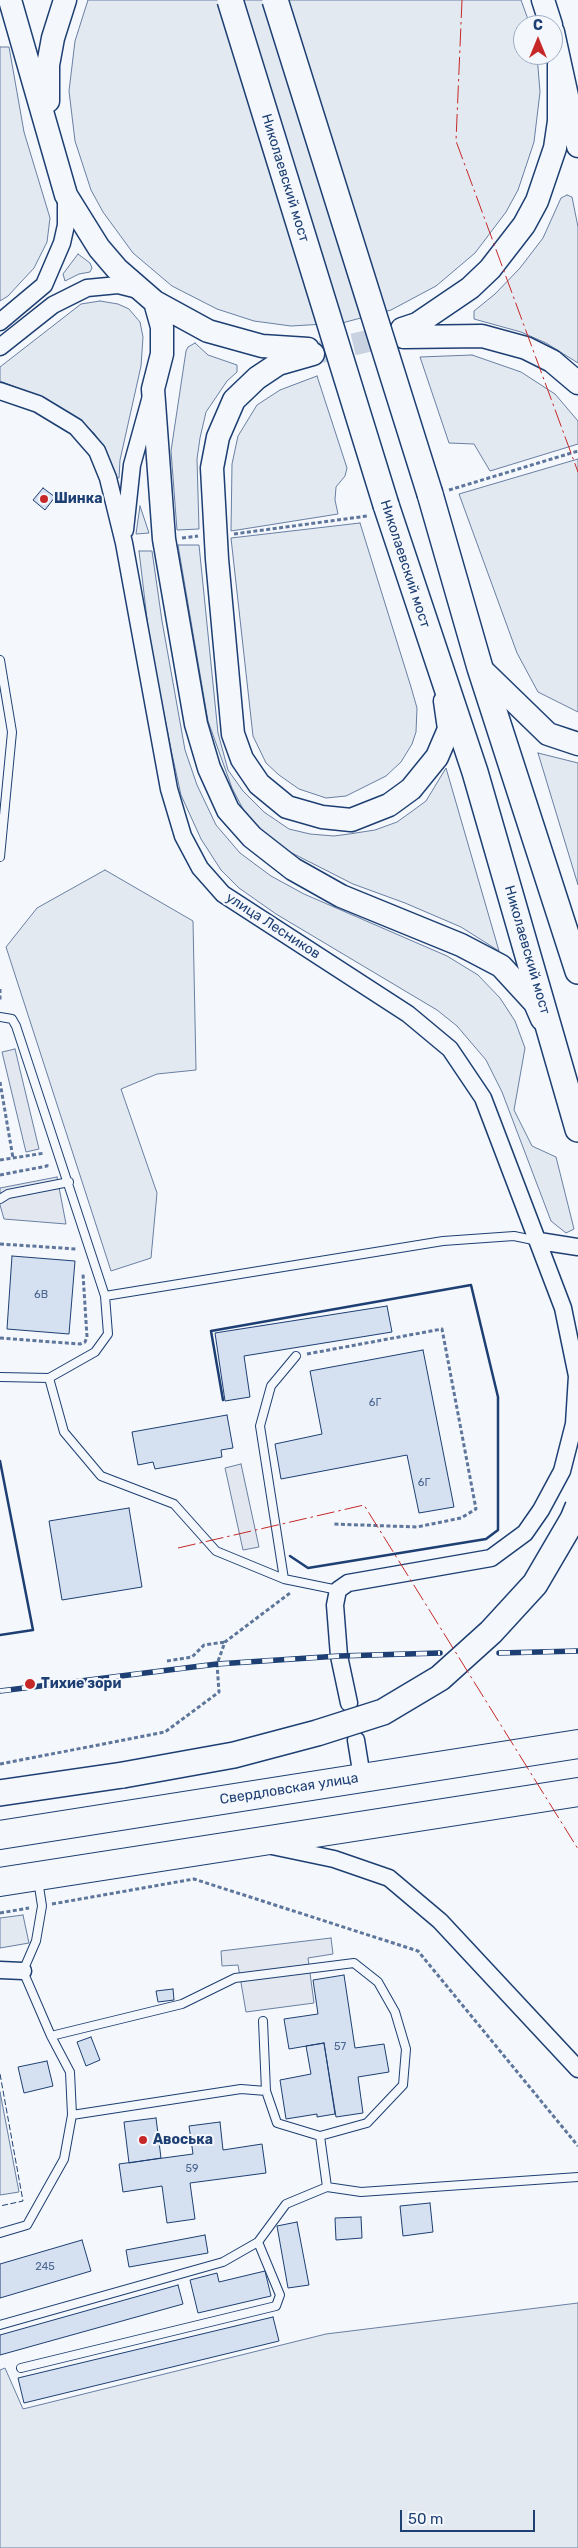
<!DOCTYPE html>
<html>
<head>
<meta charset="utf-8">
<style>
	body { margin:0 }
	#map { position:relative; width:578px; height:2548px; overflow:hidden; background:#f4f7fb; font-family:Rubik,sans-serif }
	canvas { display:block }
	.north { position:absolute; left:513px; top:15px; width:50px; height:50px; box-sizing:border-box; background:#f4f7fb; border:1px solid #9eadc5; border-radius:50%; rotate:0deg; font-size:14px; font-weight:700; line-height:20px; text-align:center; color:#1d3f73 }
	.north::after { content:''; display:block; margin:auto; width:18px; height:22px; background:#c62828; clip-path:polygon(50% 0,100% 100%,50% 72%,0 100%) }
	.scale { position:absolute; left:400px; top:2510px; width:135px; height:22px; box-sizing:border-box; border:2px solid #1d3f73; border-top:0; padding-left:6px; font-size:15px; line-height:18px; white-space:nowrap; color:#1d3f73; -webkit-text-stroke:4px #f4f7fb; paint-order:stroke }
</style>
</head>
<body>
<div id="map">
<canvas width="578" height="2548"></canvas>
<div class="north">С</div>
<div class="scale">50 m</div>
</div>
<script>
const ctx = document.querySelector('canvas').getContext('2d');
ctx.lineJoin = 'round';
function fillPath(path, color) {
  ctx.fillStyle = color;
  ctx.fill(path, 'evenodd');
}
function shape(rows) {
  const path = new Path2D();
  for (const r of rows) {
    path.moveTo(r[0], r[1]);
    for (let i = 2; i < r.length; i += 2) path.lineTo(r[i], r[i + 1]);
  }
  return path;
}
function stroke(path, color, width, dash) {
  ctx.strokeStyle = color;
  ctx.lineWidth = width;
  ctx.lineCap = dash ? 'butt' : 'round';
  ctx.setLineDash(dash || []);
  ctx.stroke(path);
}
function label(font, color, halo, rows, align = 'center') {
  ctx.font = font + ' Rubik,sans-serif';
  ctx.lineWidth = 4;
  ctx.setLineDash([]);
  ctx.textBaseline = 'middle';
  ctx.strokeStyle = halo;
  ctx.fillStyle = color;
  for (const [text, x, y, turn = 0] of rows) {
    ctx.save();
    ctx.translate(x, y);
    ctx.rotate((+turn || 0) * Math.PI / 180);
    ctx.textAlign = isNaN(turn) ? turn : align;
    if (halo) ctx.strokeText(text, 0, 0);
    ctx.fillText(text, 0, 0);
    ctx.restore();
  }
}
const green = shape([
	[88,0,521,0,530,25,523,25,523,55,537,55,540,92,534,142,518,190,506,212,475,253,436,286,391,310,342,323,291,326,254,321,217,309,172,286,133,253,103,212,91,190,75,141,69,91,75,41,88,0],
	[0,47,9,47,24,132,50,218,47,242,34,268,8,296,0,301,0,47],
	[567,195,572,197,578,227,578,363,546,343,521,332,474,319,474,311,495,294,520,268,543,238,561,198,567,195],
	[78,254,90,263,92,268,90,272,79,274,65,281,63,274,78,254],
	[100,301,118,304,129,309,140,322,143,337,141,366,120,460,119,478,113,478,103,446,94,433,74,416,43,398,0,381,0,367,81,304,100,301],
	[195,343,208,355,237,365,237,372,227,381,206,412,200,438,197,459,199,529,177,530,171,451,186,351,188,347,195,343],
	[472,355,521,372,555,394,578,421,578,444,490,471,474,444,449,443,420,357,472,355],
	[317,376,347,468,345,476,336,487,335,500,338,514,231,531,232,464,238,436,257,405,280,390,317,376],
	[578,459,578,712,538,692,517,653,459,494,578,459],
	[140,506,149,533,136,534,140,506],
	[360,523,411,687,417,708,416,732,412,744,401,762,386,776,346,796,326,798,299,789,279,775,266,763,253,736,231,538,360,523],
	[178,545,199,545,218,733,228,770,243,791,264,812,289,829,310,834,334,836,349,834,375,830,397,822,411,812,426,801,446,768,499,951,461,927,405,903,353,884,288,851,260,830,243,809,232,788,208,721,178,545],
	[139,551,152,551,162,621,185,750,197,785,216,825,240,853,271,876,304,894,447,956,478,975,500,998,515,1021,525,1048,514,1110,532,1146,556,1157,574,1229,566,1233,551,1221,502,1092,486,1060,457,1026,437,1010,276,914,239,888,221,870,201,839,181,795,172,754,150,644,139,551],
	[538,753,578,763,578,885,538,753],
	[105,870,193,921,196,1070,157,1074,121,1089,157,1193,151,1258,111,1271,6,947,37,908,105,870],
	[23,1915,29,1943,0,1948,0,1918,23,1915],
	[0,2092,19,2192,0,2195,0,2092],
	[578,2303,578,2548,0,2548,0,2370,5,2368,23,2409,326,2334,578,2303]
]);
fillPath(green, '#e3e9f0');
stroke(green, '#687fa3', 1);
const parking = shape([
	[15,1049,39,1149,26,1152,2,1052,15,1049],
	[57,1177,66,1224,4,1219,0,1205,0,1188,57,1177],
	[241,1464,259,1547,243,1550,225,1468,241,1464],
	[331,1938,333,1954,308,1958,314,2003,246,2012,238,1965,222,1966,221,1951,331,1938]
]);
fillPath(parking, '#e3e8f0');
stroke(parking, '#687fa3', 1);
const building = shape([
	[43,488,55,497,45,510,33,500,43,488],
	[12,1256,75,1261,69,1334,7,1329,12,1256],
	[387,1306,392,1332,244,1356,250,1397,225,1401,215,1333,387,1306],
	[423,1350,454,1507,419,1513,407,1455,281,1479,275,1444,322,1434,310,1371,423,1350],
	[227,1415,233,1448,221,1450,222,1457,155,1469,153,1462,138,1465,132,1432,227,1415],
	[129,1508,142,1587,62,1600,49,1521,129,1508],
	[344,1975,355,2048,384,2044,389,2072,358,2077,363,2113,336,2117,324,2043,289,2049,284,2019,318,2014,313,1980,344,1975],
	[173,1989,174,2000,158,2002,156,1991,173,1989],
	[91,2037,100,2060,86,2066,77,2042,91,2037],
	[324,2043,335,2114,317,2117,317,2114,286,2119,280,2080,311,2074,306,2046,324,2043],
	[47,2061,53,2086,24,2093,18,2067,47,2061],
	[156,2118,161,2158,129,2163,124,2122,156,2118],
	[220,2122,223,2150,262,2144,266,2173,190,2183,195,2219,167,2223,162,2186,123,2192,119,2164,193,2154,189,2126,220,2122],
	[430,2203,433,2232,403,2236,400,2206,430,2203],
	[361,2217,362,2238,336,2240,335,2218,361,2217],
	[297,2222,309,2285,288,2288,277,2226,297,2222],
	[205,2235,208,2253,129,2267,126,2250,205,2235],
	[82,2240,91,2271,0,2298,0,2264,82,2240],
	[265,2271,271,2296,198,2313,190,2280,217,2273,219,2282,265,2271],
	[178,2285,183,2304,0,2355,0,2335,178,2285],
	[273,2317,279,2341,24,2403,18,2378,273,2317]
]);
fillPath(building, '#d5e0f0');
stroke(building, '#1d3f73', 1);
stroke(shape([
	[321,352,372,340,398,338]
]), '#c9d2e0', 22, [22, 11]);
const lane = shape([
	[0,660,12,732,0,857],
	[0,1017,12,1019,16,1026,105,1296,108,1334,95,1352,49,1378,0,1377],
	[0,1199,8,1194,69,1182],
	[105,1296,443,1241,514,1236,538,1241],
	[49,1378,64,1432,101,1476,174,1504,216,1551,284,1579,338,1590],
	[284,1579,260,1426,271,1386,296,1356],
	[51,2036,182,2004,235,1978,354,1963,378,1982,395,2012,406,2049,403,2085,367,2123,320,2136,327,2187],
	[266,2091,277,2123,320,2136],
	[72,2115,241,2089,266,2091,263,2021],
	[0,2233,27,2225,64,2159,72,2115,70,2072,51,2036,23,1971,36,1941,42,1906,38,1880],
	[0,2325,223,2262,258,2242,286,2204,327,2187,361,2192,578,2177],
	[21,2368,276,2306,280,2295,258,2242]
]);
const street = shape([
	[0,322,44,285,62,243,66,225,66,195],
	[0,347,53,305,87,288,118,285,138,290],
	[0,391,38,404,76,427,97,451,108,478,124,543,169,789,183,836,200,868,223,894,408,1014,450,1049,483,1098,563,1308,577,1376,574,1424,562,1471,541,1510,525,1533,491,1558,348,1583,338,1590,335,1605,339,1656,349,1703],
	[125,530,132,465,150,400],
	[539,1241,578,1247],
	[356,1740,362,1777],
	[272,1846,334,1859,389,1878,440,1921,578,2069],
	[0,1970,23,1971]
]);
const secondary = shape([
	[10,0,66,195,99,248,117,269,155,302,208,331,262,346,308,349],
	[543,0,551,25],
	[553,32,578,146],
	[48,101,48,65,53,38,65,0],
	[155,302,162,327,162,354,153,389,164,539,196,724,209,768,228,810,252,837,293,869,341,896,461,945,501,966,535,1003,542,1019],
	[402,329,417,324,470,288,490,269,524,225,537,201,555,148,559,121,559,65],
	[404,337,482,336,526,348,552,361,578,383],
	[313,354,278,364,257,378,234,400,218,437,212,468,217,559,233,734,242,759,259,784,287,807,322,817,351,820,389,805,411,789,437,757,449,729,445,701],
	[480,668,548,734,578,744]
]);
const primary = shape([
	[430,494,480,668,578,971],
	[386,505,475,772,578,1129],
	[0,1793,123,1775]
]);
const highway = shape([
	[0,1835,578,1744],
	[0,1882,578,1792]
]);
stroke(lane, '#1d3f73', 10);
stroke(street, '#1d3f73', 19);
stroke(secondary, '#1d3f73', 25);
stroke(primary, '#1d3f73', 28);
stroke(highway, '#1d3f73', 30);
stroke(shape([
	[449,490,578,451],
	[234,534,367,516],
	[182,538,198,536],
	[0,989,0,1000],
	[0,1082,13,1158],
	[0,1160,45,1153],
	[0,1175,47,1166,47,1164],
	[0,1244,77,1249],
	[0,1338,80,1344,85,1342,87,1337,83,1274],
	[307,1354,442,1329,476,1509,461,1518,417,1527,333,1524],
	[167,1661,192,1657,204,1645,225,1642],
	[0,1764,165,1732,219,1692,217,1664,225,1642,290,1593],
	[52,1904,194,1879,418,1951,578,2146],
	[0,1913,29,1908]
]), '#5e769c', 3, [4, 2.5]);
stroke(lane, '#f4f7fb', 8);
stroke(street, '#f4f7fb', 16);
stroke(secondary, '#f4f7fb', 22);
stroke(primary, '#f4f7fb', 25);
stroke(highway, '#f4f7fb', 28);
const rail = shape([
	[499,1653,578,1651],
	[0,1691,217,1664,339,1656,440,1653]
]);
stroke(rail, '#1d3f73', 5.5);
stroke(rail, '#f4f7fb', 4, [11]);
const primaryBridge = shape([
	[230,0,386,505],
	[275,0,430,494],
	[123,1775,234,1755,317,1733,383,1712,440,1678,491,1632,535,1584,573,1519,578,1507]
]);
stroke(primaryBridge, '#1d3f73', 28, []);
stroke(primaryBridge, '#f4f7fb', 25);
stroke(shape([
	[0,2074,23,2201,0,2206]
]), '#1d3f73', 1, [6, 2.5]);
stroke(shape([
	[223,1400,211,1331,471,1285,498,1397,498,1530,486,1539,308,1568,290,1556],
	[0,1461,33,1630,0,1635]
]), '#1d3f73', 2.5);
stroke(shape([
	[462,0,456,141,578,472],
	[178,1548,364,1505,578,1849]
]), '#c62828', 1, [18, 4, 2.5, 4]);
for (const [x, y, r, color] of [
	[44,499,5,"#c62828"],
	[30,1684,6,"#c62828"],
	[143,2140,5,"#c62828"]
]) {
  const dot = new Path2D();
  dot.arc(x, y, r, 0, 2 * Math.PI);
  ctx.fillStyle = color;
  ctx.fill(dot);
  stroke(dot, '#f4f7fb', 2);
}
label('11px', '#4b6792', null, [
	["6В",41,1295],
	["6Г",375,1403],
	["6Г",424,1483],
	["57",340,2047],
	["59",192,2169],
	["245",45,2267]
]);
label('14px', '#1d3f73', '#f4f7fb', [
	["Николаевский мост",285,178,73],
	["Николаевский мост",405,564,72],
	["улица Лесников",273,926,33],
	["Николаевский мост",527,950,74],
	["Свердловская улица",289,1789,-9]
]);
label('bold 14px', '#1d3f73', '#f4f7fb', [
	["Шинка",54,499],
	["Тихие зори",41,1684],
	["Авоська",153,2140]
], 'left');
</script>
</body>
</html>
